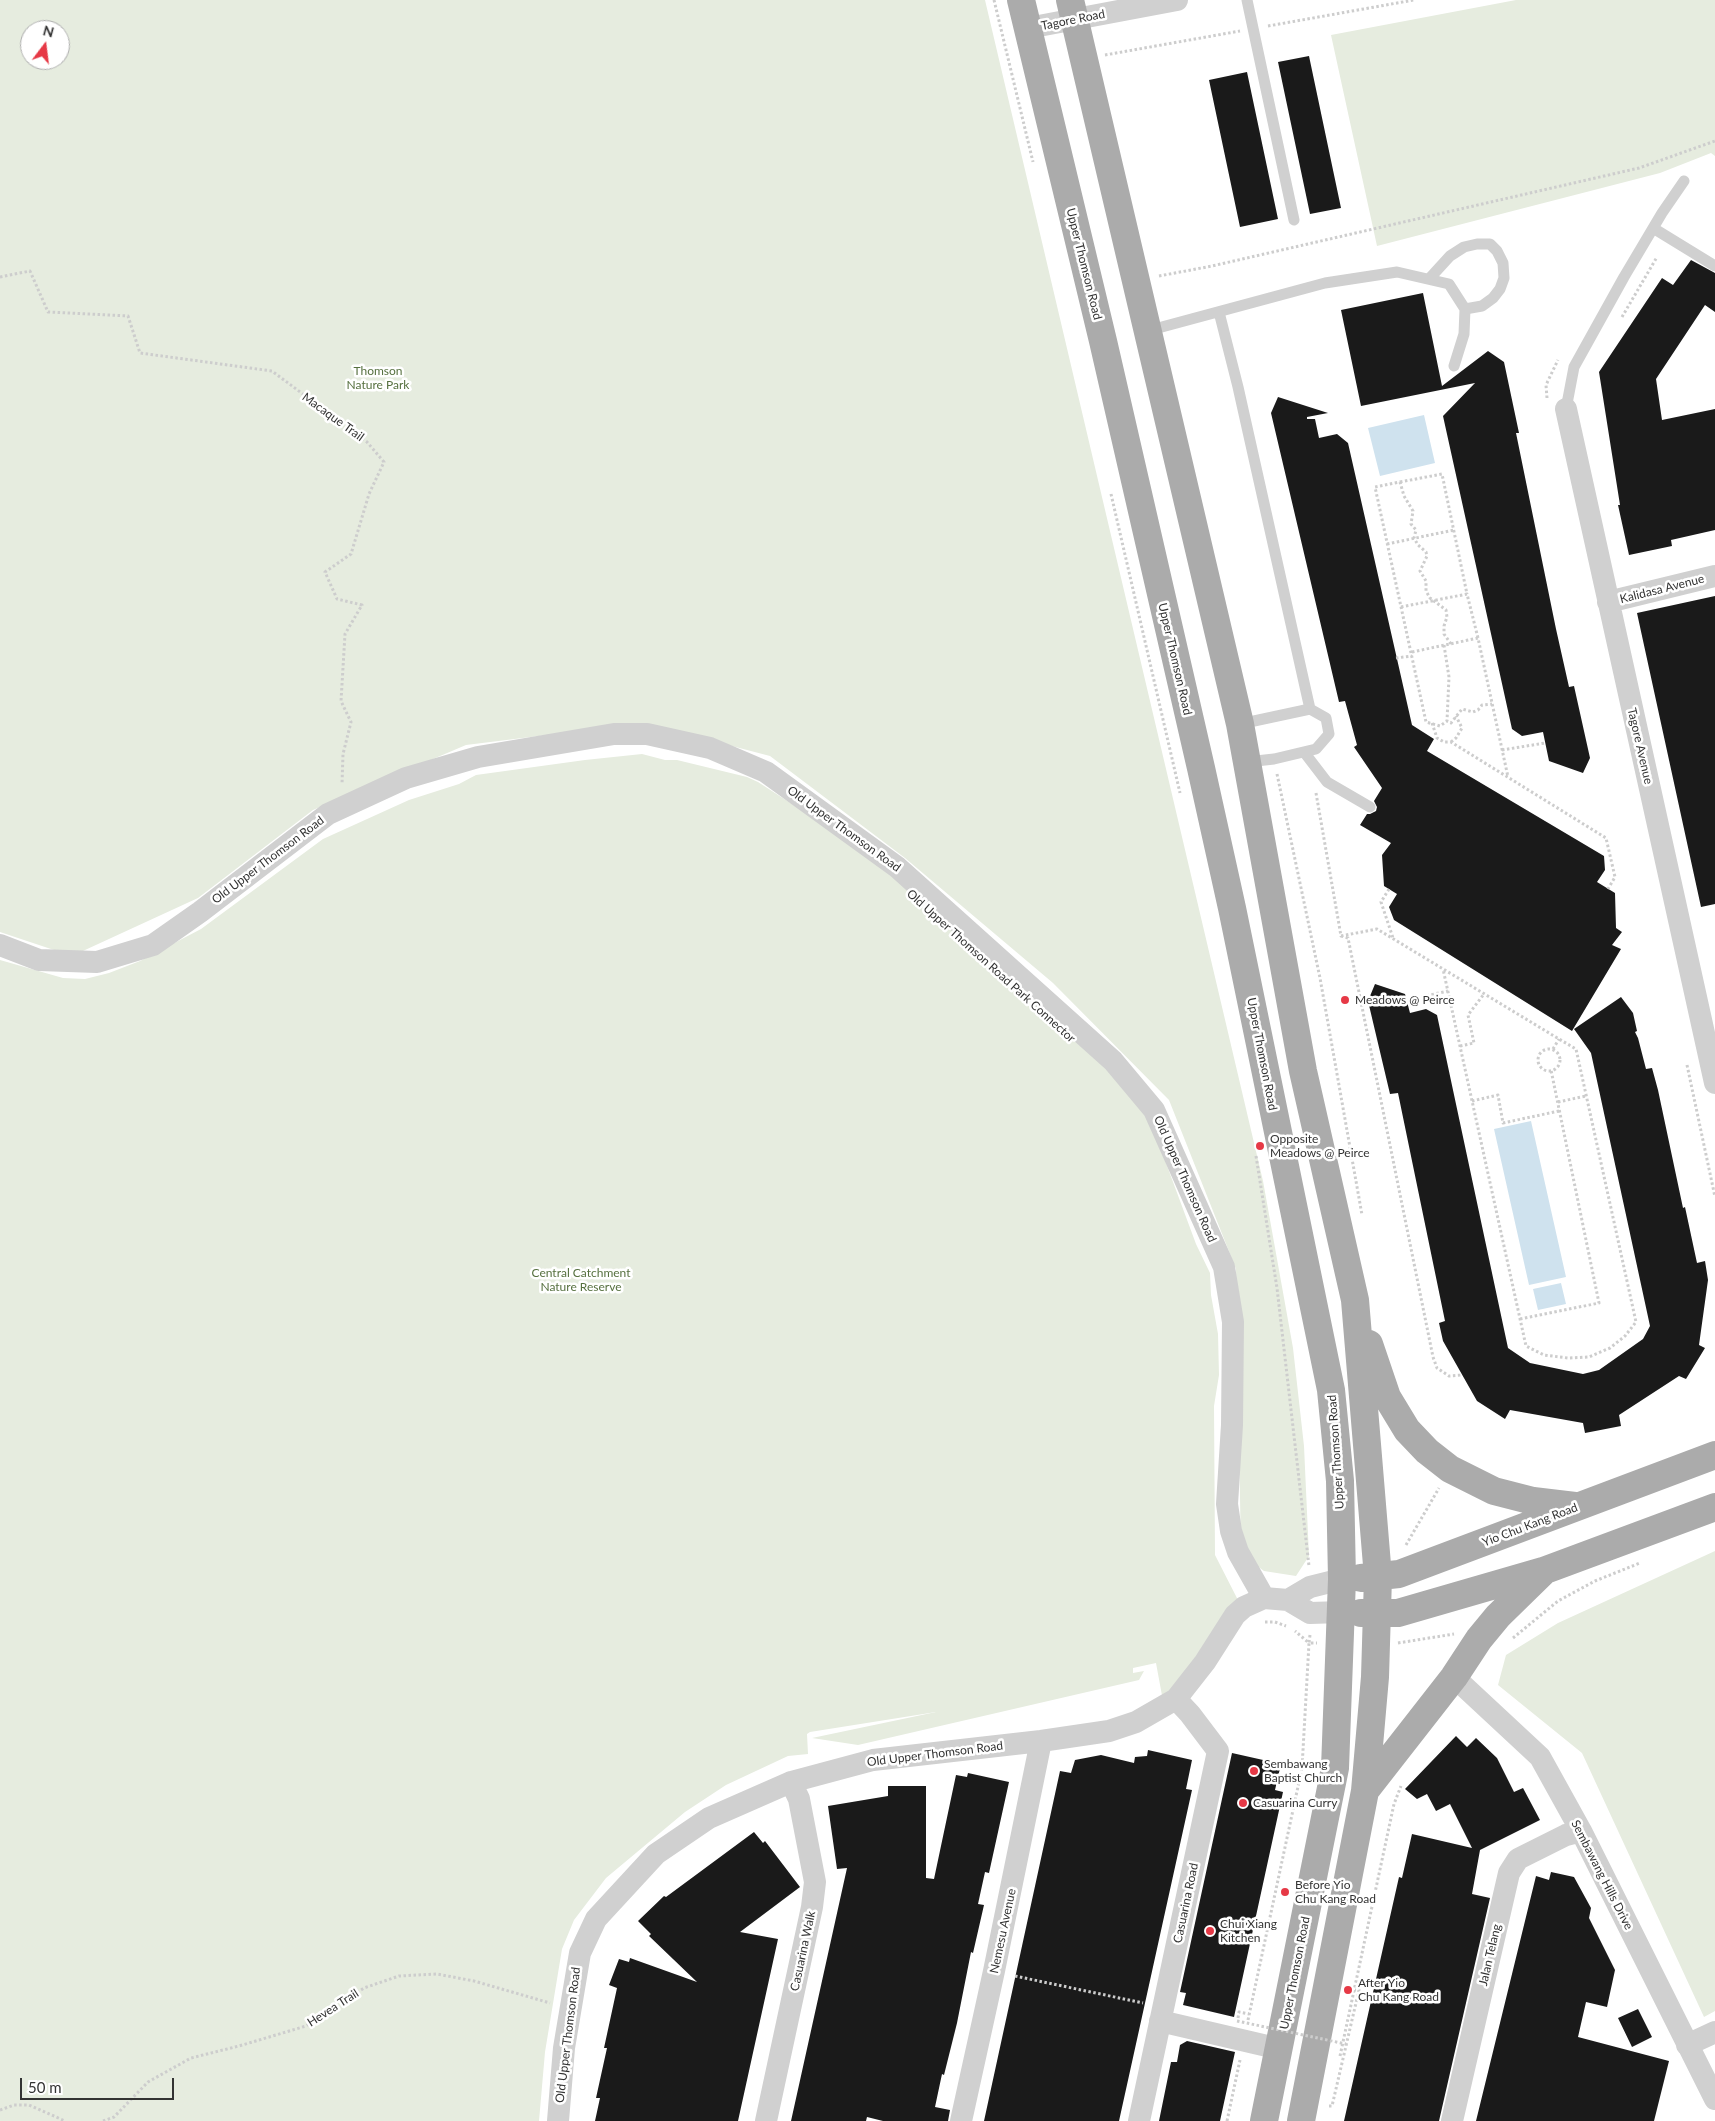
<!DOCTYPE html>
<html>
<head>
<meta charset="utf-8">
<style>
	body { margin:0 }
	#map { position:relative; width:1715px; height:2121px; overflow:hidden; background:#fff; font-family:Lato,sans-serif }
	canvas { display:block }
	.north { position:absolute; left:20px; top:20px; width:50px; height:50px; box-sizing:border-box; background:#fff; border:1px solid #adadad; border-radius:50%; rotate:15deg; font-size:14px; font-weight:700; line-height:20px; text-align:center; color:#333 }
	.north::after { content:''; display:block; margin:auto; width:18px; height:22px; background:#e63946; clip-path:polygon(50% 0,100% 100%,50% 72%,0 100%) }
	.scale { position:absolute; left:20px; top:2078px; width:154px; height:22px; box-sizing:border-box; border:2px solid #333; border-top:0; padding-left:6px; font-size:15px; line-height:18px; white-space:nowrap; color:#333; -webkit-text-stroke:4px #fff; paint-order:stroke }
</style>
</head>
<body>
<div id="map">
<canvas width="1715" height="2121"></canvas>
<div class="north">N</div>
<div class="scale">50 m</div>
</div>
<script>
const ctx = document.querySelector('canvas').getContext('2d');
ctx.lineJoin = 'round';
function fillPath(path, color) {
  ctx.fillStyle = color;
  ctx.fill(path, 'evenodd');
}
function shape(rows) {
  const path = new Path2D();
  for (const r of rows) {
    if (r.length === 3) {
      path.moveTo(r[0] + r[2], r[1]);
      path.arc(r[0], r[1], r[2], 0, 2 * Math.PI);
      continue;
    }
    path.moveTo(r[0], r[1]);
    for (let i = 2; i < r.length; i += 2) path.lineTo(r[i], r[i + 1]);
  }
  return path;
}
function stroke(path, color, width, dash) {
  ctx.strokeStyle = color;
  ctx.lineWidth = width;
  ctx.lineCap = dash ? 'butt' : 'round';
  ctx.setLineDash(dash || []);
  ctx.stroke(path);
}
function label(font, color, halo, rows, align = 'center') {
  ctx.font = font + ' Lato,sans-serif';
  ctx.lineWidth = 5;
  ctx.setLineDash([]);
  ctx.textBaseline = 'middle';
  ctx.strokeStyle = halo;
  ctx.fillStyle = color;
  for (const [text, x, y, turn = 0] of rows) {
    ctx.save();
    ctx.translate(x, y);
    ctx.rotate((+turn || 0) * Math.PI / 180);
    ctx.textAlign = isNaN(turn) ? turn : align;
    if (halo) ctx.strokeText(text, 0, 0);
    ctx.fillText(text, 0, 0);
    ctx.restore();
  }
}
fillPath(shape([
	[0,0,985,0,1263,1181,1293,1348,1304,1446,1309,1556,1296,1576,1264,1571,1241,1554,1236,1269,1169,1100,1053,983,905,858,770,756,644,723,466,745,313,810,198,898,72,956,0,932],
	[30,30,60,30,60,60,30,60],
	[1516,0,1715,0,1715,156,1711,153,1660,173,1377,246,1331,35],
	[642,754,665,760,677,760,747,777,758,782,826,826,899,882,1143,1101,1196,1244,1210,1273,1211,1295,1218,1334,1219,1375,1214,1406,1215,1555,1240,1604,1163,1701,1156,1663,1133,1668,1133,1673,1144,1671,1139,1680,858,1745,812,1738,936,1712,810,1732,807,1734,808,1754,788,1756,726,1785,685,1812,606,1878,574,1920,562,1949,545,2052,539,2121,0,2121,0,960,63,978,85,979,109,973,140,961,201,929,323,839,409,800,459,784,476,775,585,760],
	[1715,1551,1715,2011,1704,2017,1582,1753,1498,1685,1506,1655,1558,1623]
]), '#e6ecdf');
fillPath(shape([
	[1424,415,1435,463,1380,476,1368,428],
	[1531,1121,1566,1277,1529,1285,1494,1129],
	[1561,1283,1566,1304,1538,1310,1533,1289]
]), '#cfe2ee');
fillPath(shape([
	[1309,56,1341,208,1310,214,1278,62],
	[1247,72,1278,219,1240,227,1209,80],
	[1691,260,1715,273,1715,312,1705,305,1656,379,1662,420,1715,409,1715,530,1671,540,1672,546,1629,555,1618,505,1620,505,1599,372,1662,278,1673,285],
	[1423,293,1442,386,1488,351,1504,362,1519,433,1516,433,1556,629,1569,687,1574,686,1590,758,1583,773,1549,761,1543,732,1522,736,1512,729,1443,416,1475,383,1361,406,1341,310],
	[1278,397,1328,413,1307,417,1307,419,1315,419,1319,438,1337,434,1348,443,1412,725,1434,739,1427,751,1604,856,1605,870,1597,882,1615,893,1616,928,1622,932,1612,945,1621,949,1572,1031,1394,920,1389,907,1397,894,1384,886,1382,855,1391,843,1360,825,1367,814,1370,814,1376,811,1377,807,1374,801,1382,788,1354,747,1357,745,1345,701,1339,702,1271,413],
	[1715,596,1715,904,1701,907,1637,613],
	[1375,984,1405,994,1410,1013,1426,1009,1437,1015,1508,1348,1530,1363,1583,1374,1599,1370,1643,1339,1650,1326,1591,1053,1574,1029,1621,997,1633,1013,1637,1031,1635,1032,1638,1038,1646,1069,1652,1068,1658,1090,1683,1208,1685,1207,1697,1263,1705,1261,1708,1280,1699,1345,1705,1348,1686,1379,1679,1376,1619,1415,1621,1426,1585,1433,1583,1423,1510,1410,1505,1419,1477,1401,1443,1341,1439,1323,1445,1321,1398,1093,1390,1094,1368,1001],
	[1456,1736,1467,1747,1476,1738,1497,1758,1514,1792,1523,1788,1540,1820,1480,1850,1472,1894,1490,1898,1439,2121,1344,2121,1399,1877,1402,1878,1412,1834,1472,1848,1450,1804,1436,1811,1427,1794,1417,1799,1405,1789],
	[1148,1750,1192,1760,1186,1789,1192,1790,1119,2121,984,2121,1060,1771,1071,1773,1075,1760,1101,1755,1134,1763,1135,1757,1147,1756],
	[1232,1753,1281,1764,1275,1790,1283,1792,1234,2017,1183,2005,1186,1993,1180,1992],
	[968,1773,1009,1782,989,1873,985,1872,978,1904,984,1905,973,1953,971,1952,957,2023,944,2075,942,2074,935,2107,950,2110,948,2121,883,2121,867,2117,866,2121,791,2121,847,1868,837,1869,828,1806,888,1796,888,1786,926,1786,926,1878,934,1879,956,1775,967,1777],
	[754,1832,763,1843,765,1841,800,1887,740,1932,778,1939,738,2121,595,2121,600,2098,596,2098,607,2048,604,2048,617,1988,609,1985,619,1959,629,1962,630,1958,697,1982,649,1936,651,1934,638,1921,664,1896,666,1897],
	[1551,1872,1574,1877,1591,1908,1589,1918,1615,1970,1607,2007,1586,2002,1578,2037,1669,2061,1654,2121,1476,2121,1536,1876,1549,1880],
	[1638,2009,1652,2037,1632,2047,1618,2018],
	[1187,2041,1235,2052,1220,2121,1159,2121,1171,2062,1177,2062,1180,2045]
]), '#1a1a1a');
stroke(shape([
	[994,0,1033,162],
	[1268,26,1414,0],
	[1105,55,1240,31],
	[1159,276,1212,266,1639,168,1715,141],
	[0,277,30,271,48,312,128,316,140,353,272,371,367,442,384,462,369,494,351,554,325,572,337,599,362,605,345,634,341,701,351,722,343,754,342,784],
	[1622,317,1657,257],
	[1547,398,1546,385,1558,360],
	[1400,482,1442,474,1467,594],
	[1111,494,1180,793],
	[1387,544,1454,530],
	[1401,607,1467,594,1478,638],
	[1451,644,1444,634,1444,626,1447,617,1446,610,1430,598,1426,591,1426,581,1420,571,1427,556,1426,552,1418,545,1414,538,1416,530,1411,524,1413,511,1404,496,1400,482,1375,487,1426,722,1440,726,1447,721,1451,723,1462,709,1473,712,1478,710,1482,705,1492,704],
	[1444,645,1449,677,1447,721],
	[1412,652,1478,638,1508,777],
	[1396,658,1412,656],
	[1432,723,1437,738,1444,742,1451,742,1606,838,1615,877,1608,889],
	[1451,742,1456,738,1462,728,1456,716],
	[1502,750,1545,743],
	[1277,774,1320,978,1362,1215],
	[1316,793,1341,936,1348,938,1433,1357,1437,1368,1449,1376,1462,1375],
	[1389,889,1381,902,1393,938],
	[1341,936,1377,929,1559,1039,1576,1049,1636,1322,1625,1336,1610,1348,1589,1357,1568,1358,1544,1355,1526,1346,1443,969],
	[1407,1000,1448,991],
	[1460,1046,1474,1043,1468,1015,1484,994],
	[1553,1049,1559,1039],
	[1549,1060,11],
	[1687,1065,1715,1197],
	[1472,1101,1498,1095,1503,1123,1559,1111],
	[1558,1102,1586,1096],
	[1256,1156,1277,1288,1309,1566],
	[1520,1319,1599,1303,1551,1070],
	[1406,1545,1439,1488],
	[1265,1622,1275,1622,1286,1626],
	[1310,1635,1309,1643,1317,1643],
	[1513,1638,1558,1601,1595,1581,1640,1563],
	[1398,1643,1454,1634],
	[1015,1976,1143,2003],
	[1238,2018,1239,2012,1249,2014],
	[1248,2020,1302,1768,1309,1643,1295,1631],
	[1340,2056,1394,1804,1401,1786],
	[1329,2106,1332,2106,1359,1990,1355,1990],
	[0,2110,14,2105,29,2105,65,2121],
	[103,2121,114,2117,148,2082,191,2058,239,2046,306,2026,364,1988,399,1976,437,1974,474,1981,550,2003],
	[1227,2121,1240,2060]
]), '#cdcdcd', 3, [2.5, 2.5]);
stroke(shape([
	[1247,0,1294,220],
	[1653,228,1715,266],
	[1429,279,1450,256,1464,247,1477,244,1490,244,1497,251,1503,263,1504,278,1500,289,1493,298,1482,306,1465,309],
	[1219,312,1238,387,1310,709],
	[1147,331,1325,283,1397,272,1449,284,1465,309,1464,334,1454,366],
	[1566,409,1574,367,1624,277,1662,213,1684,181],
	[1240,724,1310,709,1326,718,1329,734,1316,749,1274,759,1247,762],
	[1304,752,1327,782,1370,807]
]), '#d0d0d0', 11);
stroke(shape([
	[1028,28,1177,0],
	[1566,409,1715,1083],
	[1608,602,1715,576],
	[0,945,39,960,97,962,153,945,200,912,328,814,406,778,478,757,614,734,647,734,710,748,766,772,897,867,1113,1061,1154,1110,1224,1267,1233,1322,1232,1425,1227,1504,1231,1531,1238,1552,1264,1598],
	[1288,1600,1310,1587,1342,1579],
	[1454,1677,1540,1757,1581,1831,1715,2099],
	[1160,2021,1280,2049],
	[1687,2045,1715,2032],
	[558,2121,564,2048,580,1953,596,1919,656,1854,709,1818,791,1782,873,1760,1041,1741,1109,1731,1136,1722,1176,1699,1205,1662,1235,1615,1244,1607,1264,1598,1288,1600,1310,1613,1342,1612],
	[766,2121,812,1907,815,1882,799,1799,791,1782],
	[961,2121,994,1971,1041,1741],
	[1139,2121,1218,1751,1190,1714,1176,1699],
	[1452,2121,1509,1873,1518,1859,1566,1835,1581,1831]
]), '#d0d0d0', 22);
stroke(shape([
	[1021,0,1103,341,1201,768,1232,908,1331,1390,1340,1481,1342,1579,1335,1768,1264,2121],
	[1070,0,1240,724,1303,1071,1355,1300,1378,1577,1375,1677,1365,1791,1301,2121],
	[1369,1344,1387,1397,1407,1430,1427,1451,1450,1469,1494,1491,1533,1501,1575,1506],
	[1361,1578,1399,1574,1715,1455],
	[1361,1613,1398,1613,1543,1571,1715,1507],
	[1365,1791,1454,1677,1479,1639,1498,1616,1542,1573]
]), '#ababab', 28);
stroke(shape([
	[1237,2021,1346,2044]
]), '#cdcdcd', 3, [2.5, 2.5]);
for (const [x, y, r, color] of [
	[1345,1000,5,"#e63946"],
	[1260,1146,5,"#e63946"],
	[1254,1771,5,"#e63946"],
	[1243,1803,5,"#e63946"],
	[1285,1892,5,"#e63946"],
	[1210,1931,5,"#e63946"],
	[1348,1990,5,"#e63946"]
]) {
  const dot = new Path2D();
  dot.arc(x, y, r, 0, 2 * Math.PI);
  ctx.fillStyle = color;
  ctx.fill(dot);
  stroke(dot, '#fff', 2);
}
label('12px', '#333', '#fff', [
	["Tagore Road",1073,20,-11],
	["Upper Thomson Road",1084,264,76],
	["Macaque Trail",333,417,36],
	["Kalidasa Avenue",1662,589,-14],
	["Upper Thomson Road",1175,659,77],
	["Tagore Avenue",1640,746,77],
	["Old Upper Thomson Road",844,829,36],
	["Old Upper Thomson Road",268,860,-37],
	["Old Upper Thomson Road Park Connector",991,966,42],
	["Upper Thomson Road",1262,1054,79],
	["Old Upper Thomson Road",1185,1179,66],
	["Upper Thomson Road",1336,1452,-94],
	["Yio Chu Kang Road",1530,1525,-21],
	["Old Upper Thomson Road",935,1754,-7],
	["Sembawang Hills Drive",1602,1875,63],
	["Casuarina Road",1186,1903,-78],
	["Nemesu Avenue",1003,1931,-78],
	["Casuarina Walk",803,1951,-78],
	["Jalan Telang",1490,1955,-77],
	["Upper Thomson Road",1295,1973,-79],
	["Hevea Trail",333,2008,-33],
	["Old Upper Thomson Road",568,2035,-83]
]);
label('12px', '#56703f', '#fff', [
	["Thomson",378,371],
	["Nature Park",378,385],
	["Central Catchment",581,1273],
	["Nature Reserve",581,1287]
]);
label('12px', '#333', '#fff', [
	["Meadows @ Peirce",1355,1000],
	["Opposite",1270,1139],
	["Meadows @ Peirce",1270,1153],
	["Sembawang",1264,1764],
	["Baptist Church",1264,1778],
	["Casuarina Curry",1253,1803],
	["Before Yio",1295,1885],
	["Chu Kang Road",1295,1899],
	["Chui Xiang",1220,1924],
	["Kitchen",1220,1938],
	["After Yio",1358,1983],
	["Chu Kang Road",1358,1997]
], 'left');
</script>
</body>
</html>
